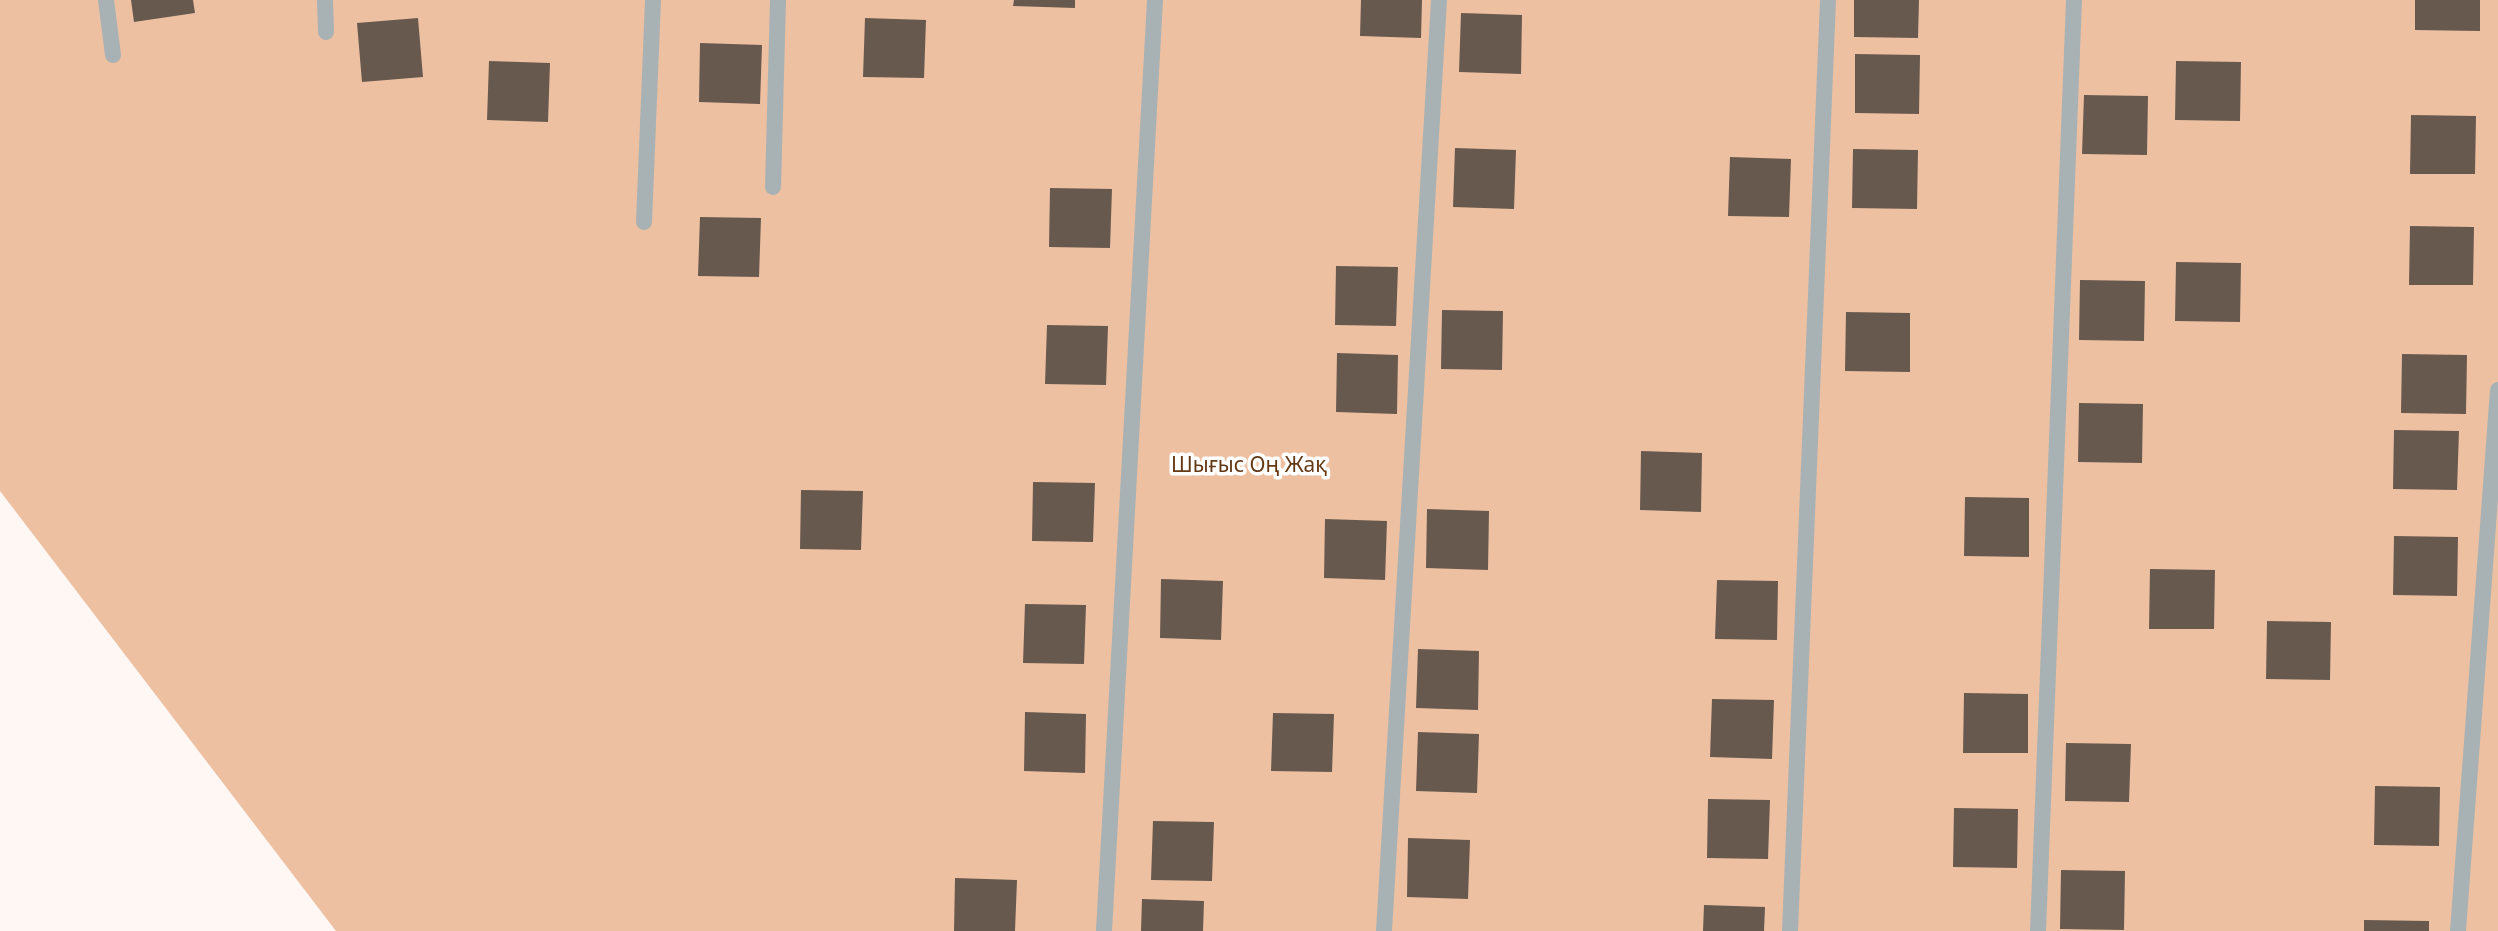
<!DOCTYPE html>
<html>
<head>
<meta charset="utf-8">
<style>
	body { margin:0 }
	canvas { display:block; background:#fff7f3 }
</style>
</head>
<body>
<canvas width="2498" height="931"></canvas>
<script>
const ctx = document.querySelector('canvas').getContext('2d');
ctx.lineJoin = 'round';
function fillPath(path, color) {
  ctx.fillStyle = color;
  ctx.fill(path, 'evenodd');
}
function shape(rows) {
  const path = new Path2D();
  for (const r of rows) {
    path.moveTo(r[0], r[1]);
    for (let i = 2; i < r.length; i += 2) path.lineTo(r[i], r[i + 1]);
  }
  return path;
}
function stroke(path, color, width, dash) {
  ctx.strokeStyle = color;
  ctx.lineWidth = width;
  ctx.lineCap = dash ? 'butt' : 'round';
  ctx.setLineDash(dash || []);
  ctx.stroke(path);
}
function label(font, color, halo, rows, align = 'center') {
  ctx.font = font + ' "Noto Sans",sans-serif';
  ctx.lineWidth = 7;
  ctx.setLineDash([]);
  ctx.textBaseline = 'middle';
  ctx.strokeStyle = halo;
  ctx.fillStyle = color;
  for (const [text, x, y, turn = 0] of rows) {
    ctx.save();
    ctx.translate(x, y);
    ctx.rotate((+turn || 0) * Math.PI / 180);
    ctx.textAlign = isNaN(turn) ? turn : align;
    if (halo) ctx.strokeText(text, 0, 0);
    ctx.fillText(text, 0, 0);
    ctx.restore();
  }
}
fillPath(shape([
	[0,0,2498,0,2498,931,336,931,0,491]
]), '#edc0a1');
fillPath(shape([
	[131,0,193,0,195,13,134,22],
	[1014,0,1075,0,1075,8,1013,6],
	[1361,0,1422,0,1421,38,1360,36],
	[1854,0,1919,0,1918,38,1854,37],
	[2415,0,2480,0,2480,31,2415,30],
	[1461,13,1522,15,1521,74,1459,72],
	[418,18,423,77,362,82,357,23],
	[865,18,926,20,924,78,863,77],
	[700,43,762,45,760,104,699,102],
	[1855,54,1920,55,1919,114,1855,113],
	[489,61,550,63,548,122,487,120],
	[2176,61,2241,62,2240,121,2175,120],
	[2084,95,2148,96,2147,155,2082,154],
	[2411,115,2476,116,2475,174,2410,174],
	[1455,148,1516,150,1514,209,1453,207],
	[1853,149,1918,150,1917,209,1852,208],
	[1730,157,1791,159,1789,217,1728,216],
	[1050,188,1112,189,1110,248,1049,247],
	[700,217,761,218,759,277,698,276],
	[2410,226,2474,227,2473,285,2409,285],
	[2176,262,2241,263,2240,322,2175,321],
	[1336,266,1398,267,1396,326,1335,325],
	[2080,280,2145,281,2144,341,2079,340],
	[1442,310,1503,311,1502,370,1441,369],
	[1846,312,1910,313,1910,372,1845,371],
	[1047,325,1108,326,1106,385,1045,384],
	[1337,353,1398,355,1397,414,1336,412],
	[2402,354,2467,355,2466,414,2401,413],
	[2079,403,2143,404,2142,463,2078,462],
	[2394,430,2459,431,2457,490,2393,489],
	[1641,451,1702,453,1701,512,1640,510],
	[1033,482,1095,483,1093,542,1032,541],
	[801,490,863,491,861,550,800,549],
	[1965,497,2029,498,2029,557,1964,556],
	[1427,509,1489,511,1488,570,1426,568],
	[1325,519,1387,521,1385,580,1324,578],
	[2394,536,2458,537,2457,596,2393,595],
	[2150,569,2215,570,2214,629,2149,629],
	[1161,579,1223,581,1221,640,1160,638],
	[1717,580,1778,581,1777,640,1715,639],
	[1025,604,1086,605,1084,664,1023,663],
	[2267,621,2331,622,2330,680,2266,679],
	[1418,649,1479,651,1478,710,1416,708],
	[1964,693,2028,694,2028,753,1963,753],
	[1712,699,1774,700,1772,759,1710,757],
	[1025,712,1086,714,1085,773,1024,771],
	[1273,713,1334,714,1332,772,1271,771],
	[1418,732,1479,734,1477,793,1416,791],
	[2066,743,2131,744,2129,802,2065,801],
	[2375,786,2440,787,2439,846,2374,845],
	[1708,799,1770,800,1768,859,1707,858],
	[1954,808,2018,809,2017,868,1953,867],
	[1153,821,1214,822,1212,881,1151,880],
	[1408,838,1470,840,1468,899,1407,897],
	[2061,870,2125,871,2124,930,2060,929],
	[955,878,1017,880,1015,931,954,931],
	[1142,899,1204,901,1203,931,1141,931],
	[1704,905,1765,907,1764,931,1703,931],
	[2364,920,2429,921,2429,931,2364,931]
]), '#68594f');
stroke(shape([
	[106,0,113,55],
	[325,0,326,32],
	[773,187,778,0],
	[644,222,653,0],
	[1104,931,1155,0],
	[1384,931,1439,0],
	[1790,931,1828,0],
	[2038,931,2074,0],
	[2458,931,2498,390]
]), '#a8b2b4', 16);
label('21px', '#663915', '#fff', [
	["Шығыс Оң Жақ",1249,466]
]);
</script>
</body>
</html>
